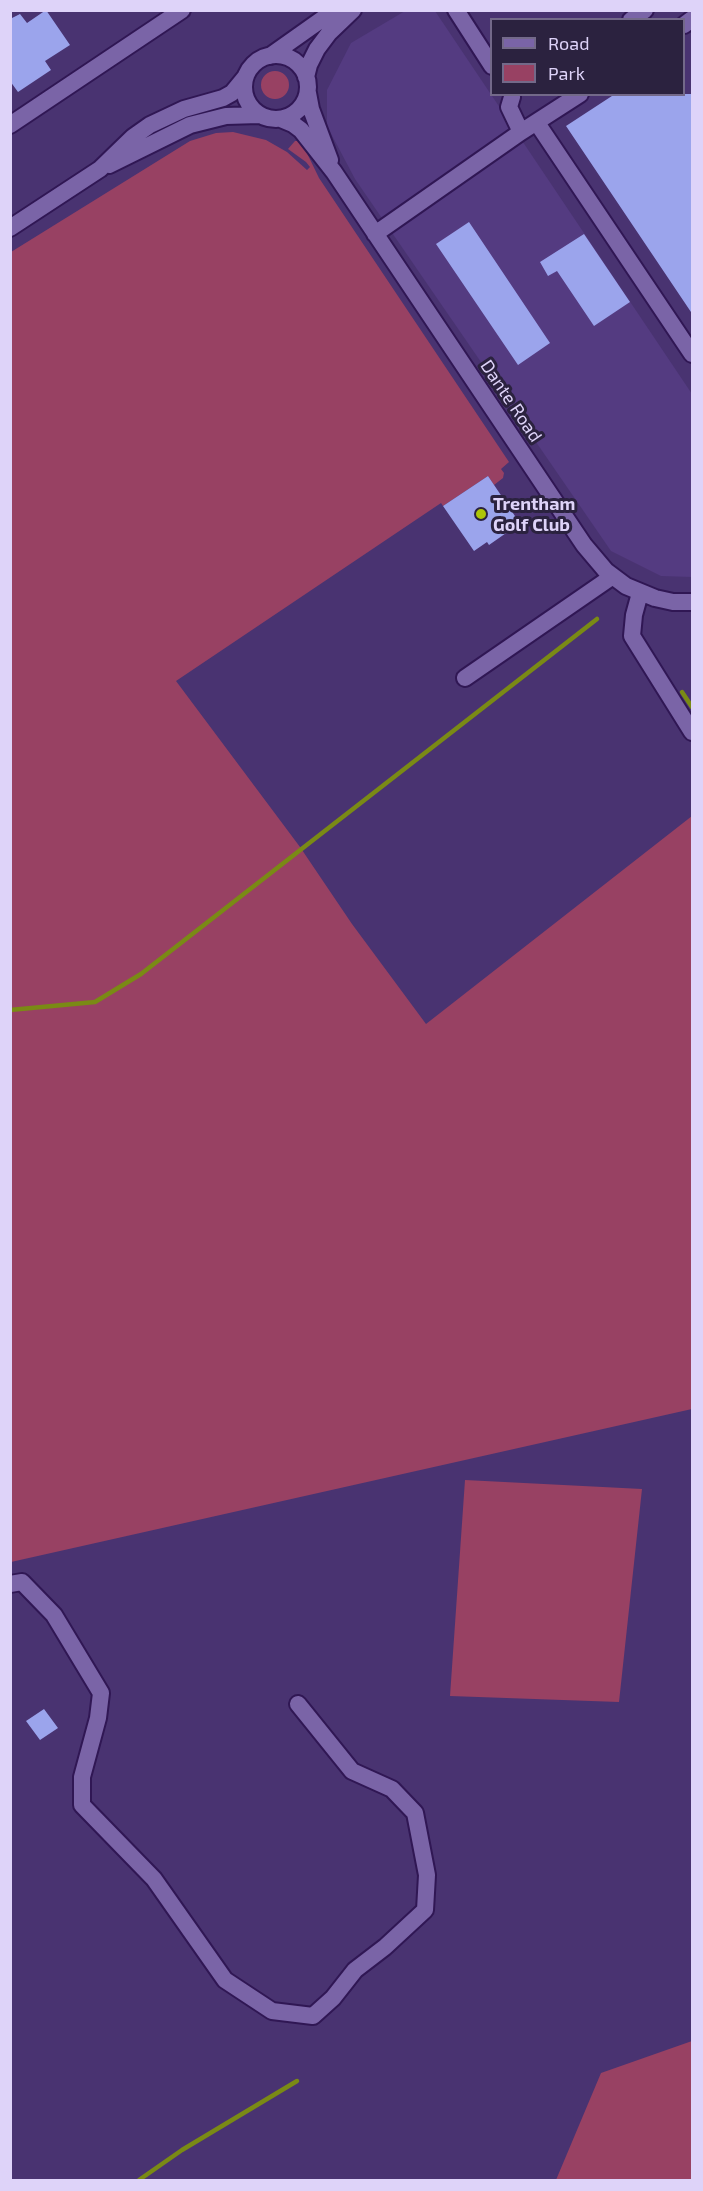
<!DOCTYPE html>
<html>
<head>
<meta charset="utf-8">
<style>
	body { margin:0 }
	#map { position:relative; width:703px; height:2191px; overflow:hidden; background:#493371; font-family:"Exo 2",sans-serif }
	canvas { display:block }
	.frame { position:absolute; inset:0; border:12px solid #ded3f9; pointer-events:none }
	.legend { position:absolute; left:490px; top:18px; width:195px; height:78px; box-sizing:border-box; background:#2b223f; border:2px solid #736989; margin:0; padding:8px 10px; list-style:none; font-size:18px; color:#ded3f9 }
	.legend li { display:flex; align-items:center; gap:12px; height:30px }
	.legend b { width:30px; border:2px solid #736989 }
</style>
</head>
<body>
<div id="map">
<canvas width="703" height="2191"></canvas>
<div class="frame"></div>
<ul class="legend">
<li><b style="height:8px;background:#7a64a7"></b>Road</li>
<li><b style="height:16px;background:#984163"></b>Park</li>
</ul>
</div>
<script>
const ctx = document.querySelector('canvas').getContext('2d');
ctx.lineJoin = 'round';
function fillPath(path, color) {
  ctx.fillStyle = color;
  ctx.fill(path, 'evenodd');
}
function shape(rows) {
  const path = new Path2D();
  for (const r of rows) {
    if (r.length === 3) {
      path.moveTo(r[0] + r[2], r[1]);
      path.arc(r[0], r[1], r[2], 0, 2 * Math.PI);
      continue;
    }
    path.moveTo(r[0], r[1]);
    for (let i = 2; i < r.length; i += 2) path.lineTo(r[i], r[i + 1]);
  }
  return path;
}
function stroke(path, color, width, dash) {
  ctx.strokeStyle = color;
  ctx.lineWidth = width;
  ctx.lineCap = dash ? 'butt' : 'round';
  ctx.setLineDash(dash || []);
  ctx.stroke(path);
}
function label(font, color, halo, rows, align = 'center') {
  ctx.font = font + ' "Exo 2",sans-serif';
  ctx.lineWidth = 6;
  ctx.setLineDash([]);
  ctx.textBaseline = 'middle';
  ctx.strokeStyle = halo;
  ctx.fillStyle = color;
  for (const [text, x, y, turn = 0] of rows) {
    ctx.save();
    ctx.translate(x, y);
    ctx.rotate((+turn || 0) * Math.PI / 180);
    ctx.textAlign = isNaN(turn) ? turn : align;
    if (halo) ctx.strokeText(text, 0, 0);
    ctx.fillText(text, 0, 0);
    ctx.restore();
  }
}
fillPath(shape([
	[405,11,435,11,692,394,692,577,661,576,611,551,355,179,327,126,327,90,351,43]
]), '#543b81');
fillPath(shape([
	[275,85,14],
	[233,132,266,140,287,152,307,170,310,167,306,162,288,149,295,141,299,141,305,149,319,178,509,462,501,469,504,473,503,478,494,485,488,476,443,506,441,503,176,681,300,847,352,924,426,1024,692,816,692,1409,11,1562,11,252,190,141,216,133],
	[465,1480,642,1489,619,1702,450,1696],
	[692,2041,692,2180,556,2180,601,2073]
]), '#984163');
stroke(shape([
	[682,692,692,707],
	[10,1010,95,1002,141,974,597,619],
	[139,2180,182,2150,297,2081]
]), '#7a8a15', 4.5);
fillPath(shape([
	[46,10,70,45,45,61,51,70,18,92,10,81,10,19,20,14,27,23],
	[615,94,693,94,693,315,566,126],
	[469,222,550,343,518,365,436,244],
	[584,234,630,302,594,326,557,271,548,276,540,262],
	[488,476,519,522,507,529,509,531,489,545,487,542,474,551,443,506],
	[44,1709,58,1728,40,1740,26,1721]
]), '#9ba4ec');
const minor = shape([
	[456,10,492,66],
	[631,20,645,10],
	[684,25,692,19],
	[276,87,32],
	[270,56,335,10],
	[306,77,309,65,317,49,329,33,353,10],
	[308,93,311,109,330,160],
	[512,97,509,107,521,132],
	[281,119,293,124,301,130,334,172,584,545,606,571,626,586,655,598,673,602,692,602],
	[537,123,692,354],
	[10,125,182,10],
	[109,165,190,125,226,116,259,115],
	[10,228,100,169,133,137,150,125,184,109,223,98,232,93,246,76],
	[375,234,521,132,580,94],
	[640,593,634,615,632,636,692,732],
	[465,678,613,576],
	[10,1584,22,1582,54,1615,101,1693,98,1718,82,1777,82,1805,154,1879,225,1980,272,2011,313,2016,333,1998,355,1970,385,1947,425,1910,427,1875,415,1813,392,1789,352,1771,298,1704]
]);
stroke(minor, '#301754', 20);
stroke(minor, '#7a64a7', 16);
for (const [x, y, r, color] of [
	[481,514,6,"#aec508"]
]) {
  const dot = new Path2D();
  dot.arc(x, y, r, 0, 2 * Math.PI);
  ctx.fillStyle = color;
  ctx.fill(dot);
  stroke(dot, '#2b223f', 2);
}
label('18px', '#ded3f9', '#2b223f', [
	["Dante Road",511,401,56]
]);
label('bold 18px', '#ded3f9', '#2b223f', [
	["Trentham",493,504],
	["Golf Club",493,525]
], 'left');
</script>
</body>
</html>
